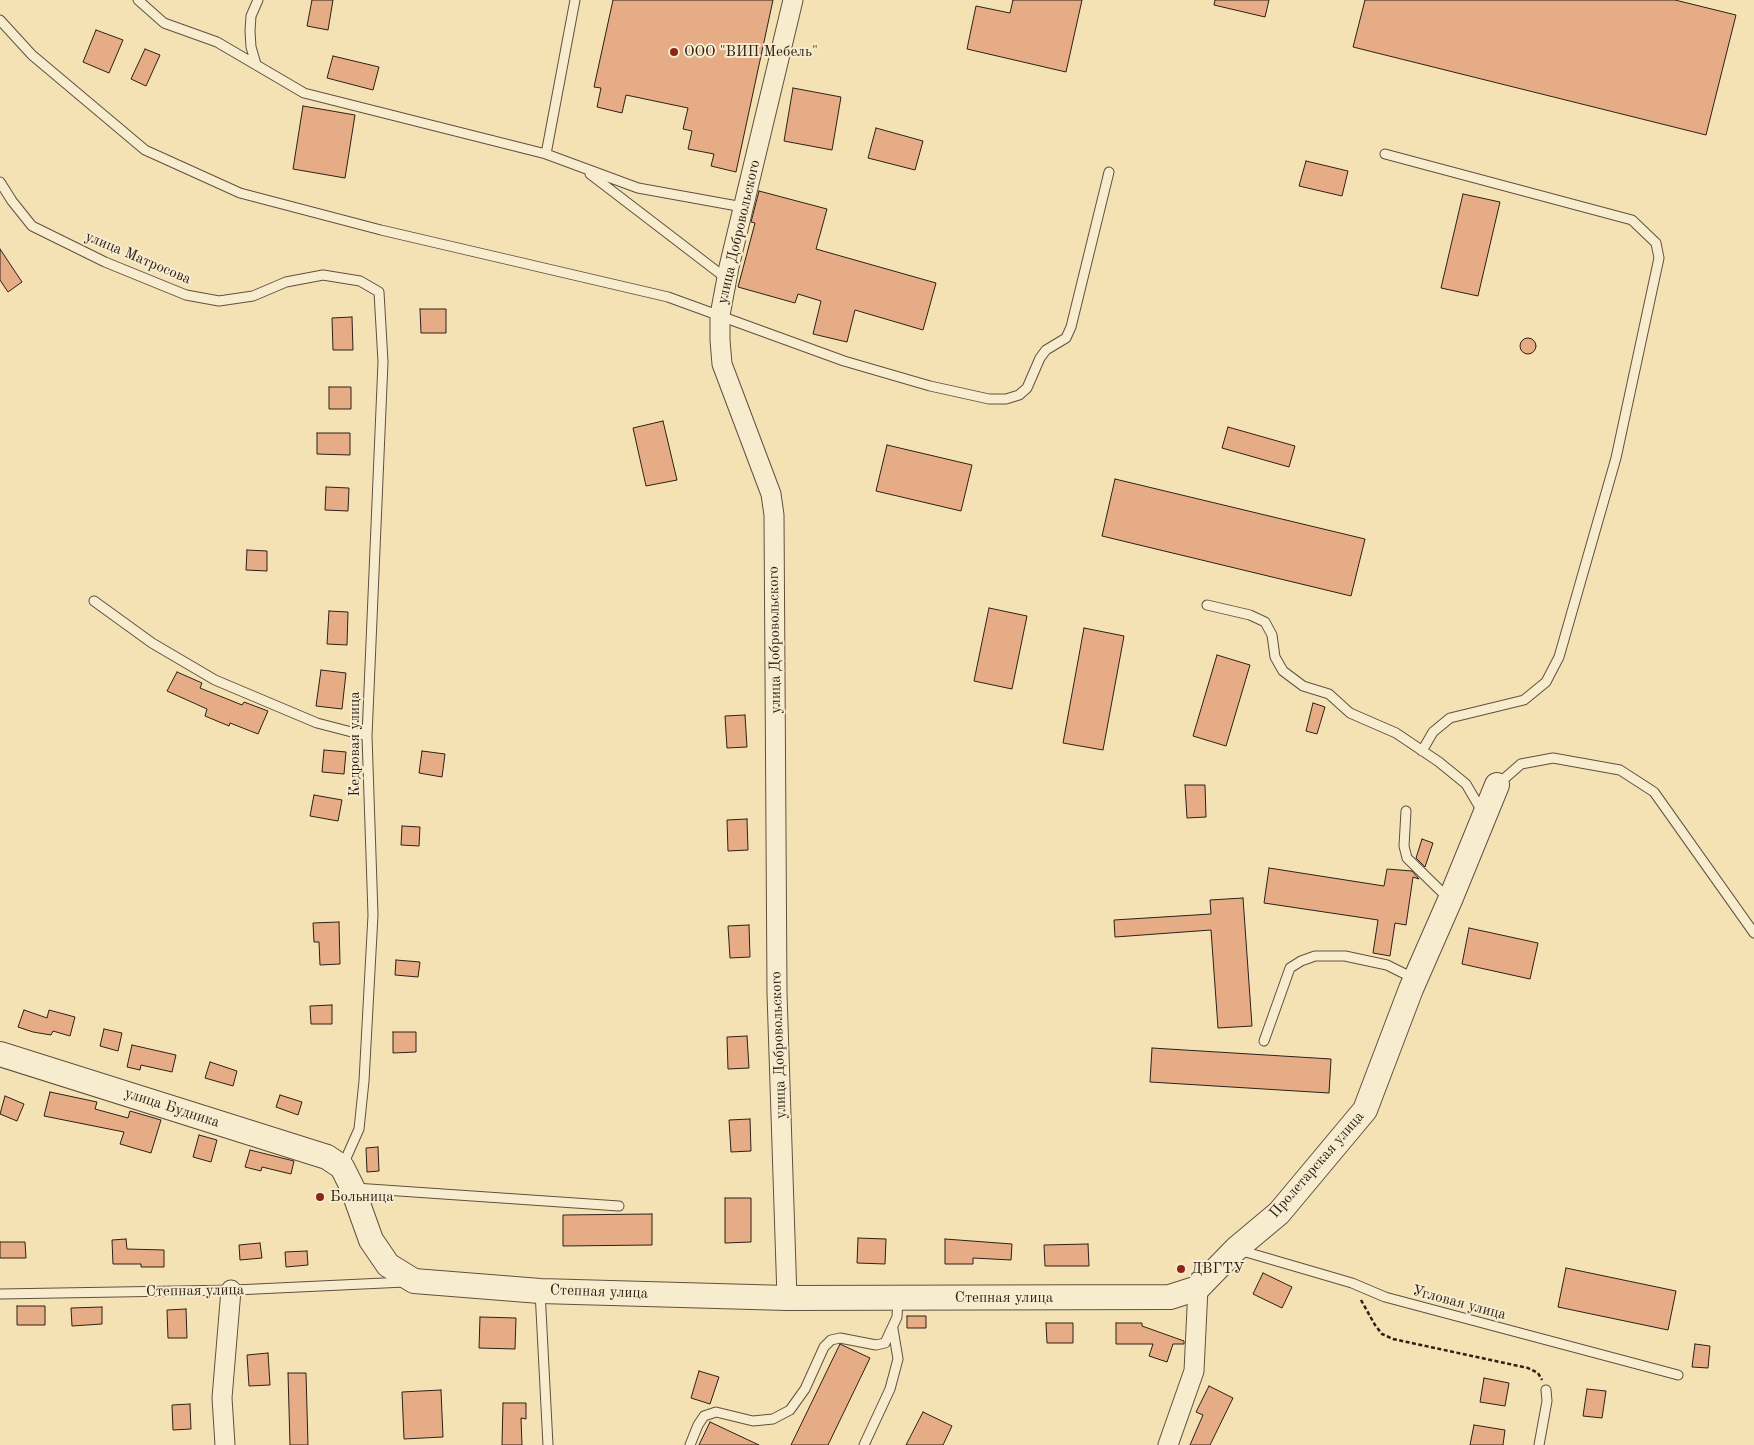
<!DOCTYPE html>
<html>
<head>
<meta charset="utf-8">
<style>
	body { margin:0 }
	canvas { display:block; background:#f4e2b5 }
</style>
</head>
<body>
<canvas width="1754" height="1445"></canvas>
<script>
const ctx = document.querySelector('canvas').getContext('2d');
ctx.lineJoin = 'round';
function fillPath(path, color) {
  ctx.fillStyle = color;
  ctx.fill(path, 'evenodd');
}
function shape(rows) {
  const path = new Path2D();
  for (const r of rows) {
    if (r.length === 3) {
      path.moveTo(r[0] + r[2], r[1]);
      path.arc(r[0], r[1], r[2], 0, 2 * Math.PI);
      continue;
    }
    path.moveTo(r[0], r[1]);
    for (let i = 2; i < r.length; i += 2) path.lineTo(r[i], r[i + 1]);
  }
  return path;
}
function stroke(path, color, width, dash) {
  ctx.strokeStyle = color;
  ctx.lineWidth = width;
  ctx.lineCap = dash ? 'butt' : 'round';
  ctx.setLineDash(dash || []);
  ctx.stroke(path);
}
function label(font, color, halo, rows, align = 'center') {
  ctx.font = font + ' "Old Standard TT",serif';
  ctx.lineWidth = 4;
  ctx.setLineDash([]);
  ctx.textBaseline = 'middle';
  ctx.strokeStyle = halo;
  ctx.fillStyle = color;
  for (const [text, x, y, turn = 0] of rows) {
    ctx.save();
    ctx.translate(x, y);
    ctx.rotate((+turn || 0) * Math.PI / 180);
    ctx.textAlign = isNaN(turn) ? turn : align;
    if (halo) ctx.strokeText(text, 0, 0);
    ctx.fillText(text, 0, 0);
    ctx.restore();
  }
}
const building = shape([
	[312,0,333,0,328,30,307,26,312,0],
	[613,0,773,0,736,172,711,166,714,154,688,149,692,131,683,129,688,108,626,95,622,113,597,107,601,88,594,87,613,0],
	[1013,0,1082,0,1066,72,967,49,976,6,1010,13,1013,0],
	[1215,0,1269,0,1265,17,1214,5,1215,0],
	[1365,0,1675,0,1736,15,1706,135,1353,47,1365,0],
	[96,30,123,40,109,73,83,62,96,30],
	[145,49,160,55,146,86,131,79,145,49],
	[333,56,379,67,373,90,327,78,333,56],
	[793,88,841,97,832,150,784,141,793,88],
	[303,106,355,115,345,178,293,169,303,106],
	[876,128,923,141,915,170,868,158,876,128],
	[1306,161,1348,171,1342,196,1299,186,1306,161],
	[759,191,827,209,816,249,936,283,923,330,855,310,847,342,813,334,821,301,798,294,795,303,738,287,755,223,751,222,759,191],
	[1463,194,1500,202,1478,296,1441,288,1463,194],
	[0,249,22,282,8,292,0,280,0,249],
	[420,309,446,309,446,333,421,333,420,309],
	[352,317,353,350,333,350,332,318,352,317],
	[1528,346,8],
	[329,387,351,387,351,409,329,409,329,387],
	[663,421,677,480,646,486,633,428,663,421],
	[1228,427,1295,446,1289,467,1222,448,1228,427],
	[317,433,350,433,350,455,317,454,317,433],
	[887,445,972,465,961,511,876,491,887,445],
	[1115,479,1365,539,1351,596,1102,536,1115,479],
	[326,487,349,488,348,511,325,510,326,487],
	[247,550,267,551,267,571,246,570,247,550],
	[989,608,1027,616,1012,689,974,681,989,608],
	[329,611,348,612,347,645,327,644,329,611],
	[1084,628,1124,636,1103,750,1063,743,1084,628],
	[1217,655,1250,665,1226,746,1193,736,1217,655],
	[321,670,346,673,342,709,316,706,321,670],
	[177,672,202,683,200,688,242,705,244,702,268,711,258,734,230,723,229,726,205,716,207,709,167,691,177,672],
	[1313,703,1325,707,1317,734,1306,731,1313,703],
	[745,715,747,747,727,748,725,716,745,715],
	[324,750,346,752,344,774,322,772,324,750],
	[422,751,445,754,442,777,419,773,422,751],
	[1185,785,1205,785,1206,817,1187,818,1185,785],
	[314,795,342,800,338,821,310,816,314,795],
	[747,819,748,850,728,851,727,820,747,819],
	[402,826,420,827,419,846,401,845,402,826],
	[1422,839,1433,843,1425,867,1416,858,1422,839],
	[1269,868,1384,886,1387,869,1412,871,1419,879,1413,877,1406,925,1395,923,1390,956,1373,953,1378,920,1264,903,1269,868],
	[1243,898,1252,1026,1218,1028,1211,930,1115,937,1114,920,1211,914,1210,900,1243,898],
	[339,922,340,964,320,965,319,942,314,942,313,923,339,922],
	[749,925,750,957,730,958,728,926,749,925],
	[1469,928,1538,943,1530,979,1462,964,1469,928],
	[396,960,420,962,418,977,395,975,396,960],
	[332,1005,332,1024,311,1024,310,1006,332,1005],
	[24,1010,47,1018,49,1010,75,1017,70,1036,53,1031,51,1035,33,1032,18,1027,24,1010],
	[104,1029,122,1033,118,1051,100,1046,104,1029],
	[393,1032,416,1032,416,1052,393,1053,393,1032],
	[747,1036,749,1068,728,1069,727,1037,747,1036],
	[132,1045,176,1055,172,1072,141,1065,140,1070,127,1067,132,1045],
	[1152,1048,1331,1059,1329,1093,1150,1082,1152,1048],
	[210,1062,237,1071,233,1086,205,1078,210,1062],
	[50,1092,97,1102,95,1109,128,1118,130,1111,161,1120,151,1153,120,1144,124,1132,44,1116,50,1092],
	[280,1095,302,1102,298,1115,276,1107,280,1095],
	[5,1096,24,1104,17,1121,0,1114,5,1096],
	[750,1119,751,1151,731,1152,729,1120,750,1119],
	[199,1135,217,1140,211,1162,193,1157,199,1135],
	[378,1147,379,1171,367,1172,366,1148,378,1147],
	[250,1150,294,1161,291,1174,262,1167,261,1171,245,1167,250,1150],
	[725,1198,751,1198,751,1242,725,1243,725,1198],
	[652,1214,652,1245,563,1246,563,1215,652,1214],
	[858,1238,886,1239,885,1264,857,1263,858,1238],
	[126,1239,127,1249,164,1250,164,1267,141,1267,141,1264,113,1264,112,1240,126,1239],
	[945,1239,1012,1244,1011,1260,973,1258,973,1264,945,1264,945,1239],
	[0,1242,25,1242,26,1258,0,1258,0,1242],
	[260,1243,262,1258,240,1260,239,1245,260,1243],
	[1088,1244,1089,1266,1045,1266,1044,1245,1088,1244],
	[307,1251,308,1265,286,1267,285,1252,307,1251],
	[1566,1268,1676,1291,1668,1330,1558,1307,1566,1268],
	[1263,1273,1292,1287,1282,1308,1253,1294,1263,1273],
	[17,1306,45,1306,45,1325,17,1325,17,1306],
	[102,1307,102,1324,72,1326,71,1308,102,1307],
	[186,1309,187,1338,168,1338,167,1310,186,1309],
	[907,1316,926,1316,926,1328,907,1328,907,1316],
	[480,1317,516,1318,515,1349,479,1348,480,1317],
	[1046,1323,1073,1323,1073,1343,1047,1343,1046,1323],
	[1116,1323,1142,1323,1142,1326,1184,1341,1184,1344,1173,1344,1167,1362,1149,1356,1153,1344,1116,1344,1116,1323],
	[840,1344,870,1358,828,1445,791,1445,840,1344],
	[1695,1344,1710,1346,1708,1368,1692,1367,1695,1344],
	[268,1353,270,1385,249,1386,247,1355,268,1353],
	[699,1371,719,1377,710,1404,691,1398,699,1371],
	[288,1373,306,1373,308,1445,290,1445,288,1373],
	[1484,1378,1509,1383,1505,1406,1480,1402,1484,1378],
	[1209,1386,1233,1398,1210,1445,1190,1445,1203,1415,1196,1412,1209,1386],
	[1587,1389,1606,1391,1602,1418,1583,1416,1587,1389],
	[441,1390,443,1437,404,1439,402,1392,441,1390],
	[503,1403,526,1403,526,1419,521,1418,522,1445,502,1445,503,1403],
	[190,1404,191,1429,173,1430,172,1405,190,1404],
	[923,1412,952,1426,943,1445,906,1445,923,1412],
	[710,1422,759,1445,699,1445,710,1422],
	[1474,1425,1505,1430,1503,1445,1470,1445,1474,1425]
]);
fillPath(building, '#e5ac85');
stroke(building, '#2e2019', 1);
const service = shape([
	[138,0,164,23,217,42,304,93,546,154,638,188,743,207],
	[0,20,32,55,145,150,240,193,381,230,668,297,844,361,930,386,989,399,1006,399,1019,395,1027,388,1040,358,1046,350,1066,338,1071,327,1109,172],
	[256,64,251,47,250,31,251,16,258,0],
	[546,154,575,0],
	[1385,154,1632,220,1656,243,1659,258,1616,458,1559,657,1546,682,1524,700,1450,718,1433,732,1422,751],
	[590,174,727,279],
	[0,182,12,201,32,226,105,262,186,295,219,301,253,296,286,282,323,275,360,281,379,292,383,362,367,736,373,915,364,1081,359,1129,343,1165],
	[94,601,152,643,215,680,317,723,367,736],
	[1207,605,1250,615,1265,622,1272,635,1275,657,1283,671,1303,686,1329,694,1350,713,1396,733,1439,762,1466,784,1483,813],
	[1497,785,1521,764,1553,758,1620,770,1654,792,1754,933],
	[1406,811,1404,846,1407,858,1448,898],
	[1264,1041,1290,968,1301,961,1315,956,1345,956,1387,965,1415,979],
	[355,1188,619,1206],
	[1239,1250,1352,1283,1385,1297,1678,1375],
	[540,1291,548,1445],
	[0,1294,235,1290,405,1282],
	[690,1445,698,1425,704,1416,716,1412,753,1421,773,1419,790,1410,805,1389,824,1347,831,1340,840,1338,876,1345,885,1343,897,1317,898,1298],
	[864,1445,890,1389,898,1359,893,1329],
	[1539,1445,1547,1401,1546,1390]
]);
const minor = shape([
	[787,1298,777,993,774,515,771,494,722,364,720,340,720,315,729,267,793,0],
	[225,1445,222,1398,231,1290],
	[1168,1445,1194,1371,1198,1288]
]);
const tertiary = shape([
	[0,1054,327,1157,342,1167,352,1187,371,1240,388,1265,414,1281,540,1291,787,1298,1170,1297,1198,1288,1236,1249,1279,1213,1365,1110,1411,989,1450,900,1497,785]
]);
stroke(service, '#605040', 11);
stroke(minor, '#605040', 21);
stroke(tertiary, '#605040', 26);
stroke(shape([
	[1361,1300,1375,1325,1382,1334,1393,1339,1528,1368,1538,1373,1542,1380]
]), '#2e2019', 2.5, [4, 2.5]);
stroke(service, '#f8eccf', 9);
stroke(minor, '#f8eccf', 19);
stroke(tertiary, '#f8eccf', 24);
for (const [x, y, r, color] of [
	[674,52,5,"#8f2418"],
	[320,1197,5,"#8f2418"],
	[1181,1269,5,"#8f2418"]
]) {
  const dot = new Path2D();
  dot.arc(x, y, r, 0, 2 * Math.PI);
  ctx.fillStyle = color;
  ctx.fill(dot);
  stroke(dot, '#f8eccf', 2);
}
label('15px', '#2e2019', '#f8eccf', [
	["ООО \"ВИП Мебель\"",684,52],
	["Больница",330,1197],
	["ДВГТУ",1191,1269]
], 'left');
label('15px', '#2e2019', '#f8eccf', [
	["улица Добровольского",739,232,-77],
	["улица Матросова",138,258,23],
	["улица Добровольского",775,640,-91],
	["Кедровая улица",355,744,-90],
	["улица Добровольского",779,1045,-92],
	["улица Будника",172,1108,18],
	["Пролетарская улица",1317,1165,-49],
	["Степная улица",195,1291,-1],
	["Степная улица",599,1292,2],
	["Степная улица",1004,1298],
	["Угловая улица",1459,1303,15]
]);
</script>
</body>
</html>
